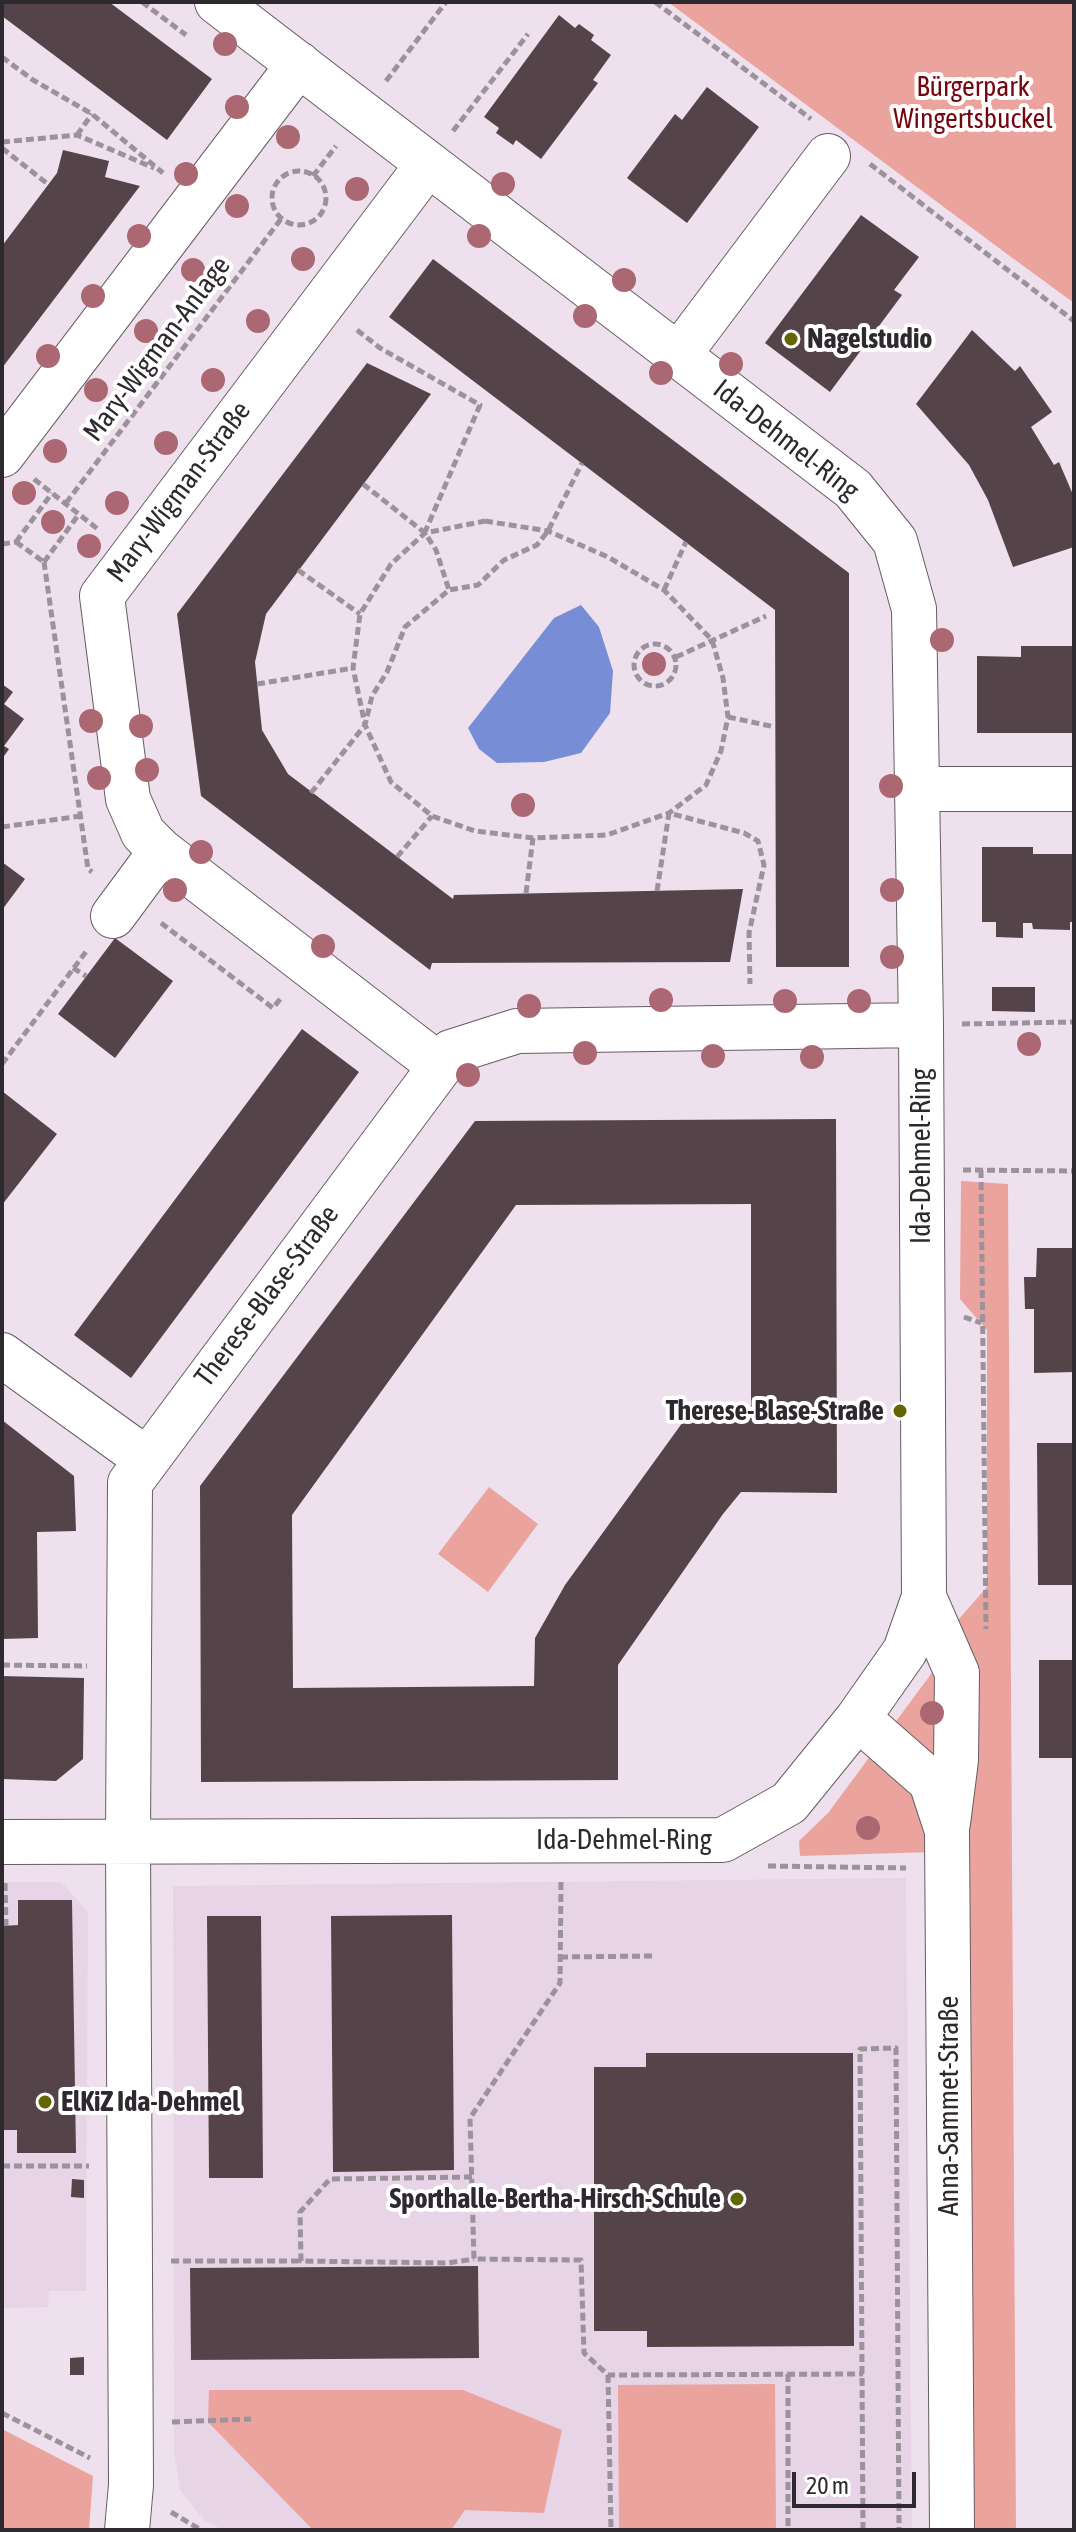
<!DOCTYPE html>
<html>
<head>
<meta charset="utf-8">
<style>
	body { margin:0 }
	#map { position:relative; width:1076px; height:2532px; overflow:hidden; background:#eee1ed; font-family:"Asap Condensed",sans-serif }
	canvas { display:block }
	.frame { position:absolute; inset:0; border:4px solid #2e292e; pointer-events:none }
	.scale { position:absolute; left:792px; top:2472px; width:124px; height:36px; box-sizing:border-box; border:4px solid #2e292e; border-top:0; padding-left:10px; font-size:24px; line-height:28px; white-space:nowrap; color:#2e292e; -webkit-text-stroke:6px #fff; paint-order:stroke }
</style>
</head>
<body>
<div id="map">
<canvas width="1076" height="2532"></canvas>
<div class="frame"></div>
<div class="scale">20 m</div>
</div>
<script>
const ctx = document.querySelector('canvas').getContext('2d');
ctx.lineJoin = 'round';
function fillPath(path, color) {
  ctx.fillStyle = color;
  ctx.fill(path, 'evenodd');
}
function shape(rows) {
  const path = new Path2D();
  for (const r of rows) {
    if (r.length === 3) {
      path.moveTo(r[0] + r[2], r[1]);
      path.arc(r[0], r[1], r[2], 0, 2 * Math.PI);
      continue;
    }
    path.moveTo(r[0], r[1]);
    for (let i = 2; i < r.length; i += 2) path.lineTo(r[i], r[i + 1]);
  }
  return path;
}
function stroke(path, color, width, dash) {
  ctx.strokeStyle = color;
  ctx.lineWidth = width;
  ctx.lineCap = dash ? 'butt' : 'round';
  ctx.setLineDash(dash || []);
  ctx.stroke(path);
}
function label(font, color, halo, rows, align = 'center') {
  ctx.font = font + ' "Asap Condensed",sans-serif';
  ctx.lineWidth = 8;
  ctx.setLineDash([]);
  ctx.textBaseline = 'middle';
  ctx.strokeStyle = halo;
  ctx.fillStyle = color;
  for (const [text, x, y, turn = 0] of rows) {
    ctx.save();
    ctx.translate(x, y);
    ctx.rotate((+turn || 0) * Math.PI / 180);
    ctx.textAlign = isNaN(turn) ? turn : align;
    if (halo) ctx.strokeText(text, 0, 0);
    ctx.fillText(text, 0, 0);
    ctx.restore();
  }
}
fillPath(shape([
	[906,1878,912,2530,223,2530,204,2520,180,2490,174,2451,173,1886],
	[2,1882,61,1882,88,1912,86,2291,49,2291,48,2307,2,2308]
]), '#e7d4e6');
fillPath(shape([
	[668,2,1074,2,1074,303,1007,254],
	[961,1181,1008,1184,1016,2530,973,2530,966,1851,800,1856,799,1841,828,1813,937,1666,958,1620,987,1587,987,1330,960,1299],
	[489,1487,538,1524,488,1592,438,1554],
	[775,2384,776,2530,619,2530,618,2385],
	[209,2390,463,2390,562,2430,544,2513,465,2510,451,2530,313,2530,208,2422],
	[2,2429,93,2476,89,2530,2,2530]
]), '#eaa49d');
fillPath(shape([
	[581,605,599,627,613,671,610,713,581,753,544,762,497,763,479,749,468,728,554,618]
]), '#778dd5');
fillPath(shape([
	[2,2,109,2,212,79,167,140,2,16],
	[559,15,575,28,579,24,594,35,591,40,611,55,593,80,598,83,541,159,516,140,513,145,496,133,499,128,484,117],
	[707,87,759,127,687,223,627,178,675,114,682,120],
	[63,150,109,161,105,177,140,186,2,368,2,246,57,173],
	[861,215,919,257,894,290,902,295,830,392,765,343],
	[433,259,849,573,849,967,776,967,775,610,389,317],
	[972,330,1015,371,1020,366,1052,412,1031,427,1054,465,1059,462,1074,497,1074,547,1013,567,988,500,969,465,916,404],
	[367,363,431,394,266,614,255,662,262,730,288,774,453,899,454,895,743,889,730,962,432,963,430,970,201,796,177,614],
	[1021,646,1074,646,1074,733,977,733,977,656,1021,657],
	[2,684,13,692,4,704,24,719,4,746,9,749,2,759],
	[982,847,1033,847,1033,854,1074,854,1074,922,1070,922,1070,930,1033,929,1032,923,1023,923,1023,938,996,937,996,922,982,922],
	[2,862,25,879,2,910],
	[115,938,173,981,115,1058,58,1014],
	[992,987,1035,987,1035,1012,992,1011],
	[302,1029,359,1072,131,1378,74,1335],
	[2,1091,57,1134,2,1205],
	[836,1119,837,1493,741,1492,723,1514,618,1665,618,1780,201,1782,200,1486,475,1121],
	[751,1204,751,1409,693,1408,565,1585,535,1638,534,1686,293,1688,292,1515,516,1205],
	[1037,1248,1074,1248,1074,1372,1034,1373,1034,1309,1025,1309,1024,1277,1036,1277],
	[2,1420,74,1476,76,1531,37,1532,38,1638,2,1639],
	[1037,1443,1074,1443,1074,1585,1038,1585],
	[1039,1660,1074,1660,1074,1758,1039,1758],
	[2,1676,84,1678,83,1759,56,1781,2,1779],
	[18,1900,72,1900,76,2153,17,2153,17,2130,2,2130,2,1926,18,1925],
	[452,1915,454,2170,333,2172,331,1916],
	[207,1916,261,1916,263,2178,209,2178],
	[646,2053,853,2053,854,2346,647,2347,647,2331,594,2331,594,2067,646,2067],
	[72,2179,84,2180,84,2198,71,2197],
	[478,2266,479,2358,191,2360,190,2268],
	[84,2357,84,2375,70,2375,70,2358]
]), '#544449');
const minor = shape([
	[428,164,102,596,128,799,143,833,161,851,440,1066],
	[677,357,828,156],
	[2,455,299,64],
	[917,789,1074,789],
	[113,916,161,851],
	[2,1355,146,1459],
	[924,1597,957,1673,956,1760,948,1823],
	[858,1718,931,1782,947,1831,952,2530],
	[2,1842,723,1840,789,1803,858,1718,905,1651,924,1597,921,1025,914,609,895,541,853,489,217,2],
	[127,2530,131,2485,128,1840,130,1483,451,1052,517,1031,921,1025]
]);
stroke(minor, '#685c67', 46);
stroke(shape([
	[142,2,186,35],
	[655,2,811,119],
	[2,57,33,80,92,114,163,173],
	[386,81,446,2],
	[453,131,528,34],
	[77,135,92,114],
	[2,142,77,135,154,168],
	[2,148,49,185],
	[870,164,1074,321],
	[299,198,27],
	[313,176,336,146],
	[357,330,380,348,480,405,425,532],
	[34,479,99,530],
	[363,484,425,533,436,550,449,590],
	[66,503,281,219],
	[485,521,548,531,608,557,664,590,712,640,723,678,728,717,721,751,706,785,669,813,607,835,533,838,475,831,432,816,391,782,365,725,353,668,360,614,391,564,425,533,485,521],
	[16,542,52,493],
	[16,542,44,562],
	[2,544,16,542],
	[44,562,88,869,92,872],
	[44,562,79,514],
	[298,570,360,614],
	[664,590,686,542],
	[655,665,21],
	[676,657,766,616],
	[257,684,353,668],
	[728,717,775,727],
	[311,793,365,725,372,696,387,672,405,627,449,590,478,585,504,560,537,545,548,531,582,463],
	[2,827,81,816],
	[397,857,432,816],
	[657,891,669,813,744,833,758,841,764,865,749,933,750,984],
	[526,893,533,838],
	[161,923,273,1008,281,998],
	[73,968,86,976],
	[962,1024,1074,1022],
	[2,1064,88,949],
	[963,1170,1074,1171],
	[981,1170,986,1629],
	[964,1317,981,1323],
	[2,1665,87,1666],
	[768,1866,906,1868],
	[561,1882,560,1983,470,2118,474,2259,581,2260,584,2353,608,2375,863,2374],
	[5,1883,6,1926],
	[560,1957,652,1956],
	[2,2166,89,2166],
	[472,2177,330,2179,300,2212,301,2261,448,2263,474,2259],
	[171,2261,301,2261],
	[788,2374,788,2530],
	[608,2375,611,2530],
	[2,2413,90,2458],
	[172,2422,251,2419],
	[171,2512,201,2530],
	[863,2530,860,2049,896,2048,899,2530]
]), '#9c929b', 5, [8, 4]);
stroke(minor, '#fff', 44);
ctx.fillStyle = '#ab6873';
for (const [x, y] of [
	[225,44],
	[237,107],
	[288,137],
	[186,174],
	[503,184],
	[357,189],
	[237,206],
	[139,236],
	[479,236],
	[303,259],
	[193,270],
	[624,280],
	[93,296],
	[585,316],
	[258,321],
	[146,331],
	[48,356],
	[731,364],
	[661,373],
	[213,380],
	[96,390],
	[166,443],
	[55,451],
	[24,493],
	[117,503],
	[53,522],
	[89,546],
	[942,640],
	[654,664],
	[91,721],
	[141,726],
	[147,770],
	[99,778],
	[891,786],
	[523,805],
	[201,852],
	[175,890],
	[892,890],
	[323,946],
	[892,957],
	[661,1000],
	[785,1001],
	[859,1001],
	[529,1006],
	[1029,1044],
	[585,1053],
	[713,1056],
	[812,1057],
	[468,1075],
	[932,1713],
	[868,1828]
]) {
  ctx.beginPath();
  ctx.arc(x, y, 12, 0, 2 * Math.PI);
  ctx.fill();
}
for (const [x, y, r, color] of [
	[791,339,8,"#626500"],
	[900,1411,8,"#626500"],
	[45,2102,8,"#626500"],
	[737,2199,8,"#626500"]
]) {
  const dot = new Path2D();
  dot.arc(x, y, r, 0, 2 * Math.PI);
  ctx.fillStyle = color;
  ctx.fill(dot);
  stroke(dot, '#fff', 3);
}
label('28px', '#75050f', '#fff', [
	["Bürgerpark",973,87],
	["Wingertsbuckel",973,119]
]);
label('bold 28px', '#2e292e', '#fff', [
	["Nagelstudio",807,339],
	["Therese-Blase-Straße",884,1411,"right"],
	["ElKiZ Ida-Dehmel",61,2102],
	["Sporthalle-Bertha-Hirsch-Schule",721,2199,"right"]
], 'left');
label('28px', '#2e292e', '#fff', [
	["Mary-Wigman-Anlage",157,349,-53],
	["Ida-Dehmel-Ring",786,440,38],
	["Mary-Wigman-Straße",179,492,-53],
	["Ida-Dehmel-Ring",921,1156,-90],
	["Therese-Blase-Straße",267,1296,-53],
	["Ida-Dehmel-Ring",624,1840],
	["Anna-Sammet-Straße",949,2106,-90]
]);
</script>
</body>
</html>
